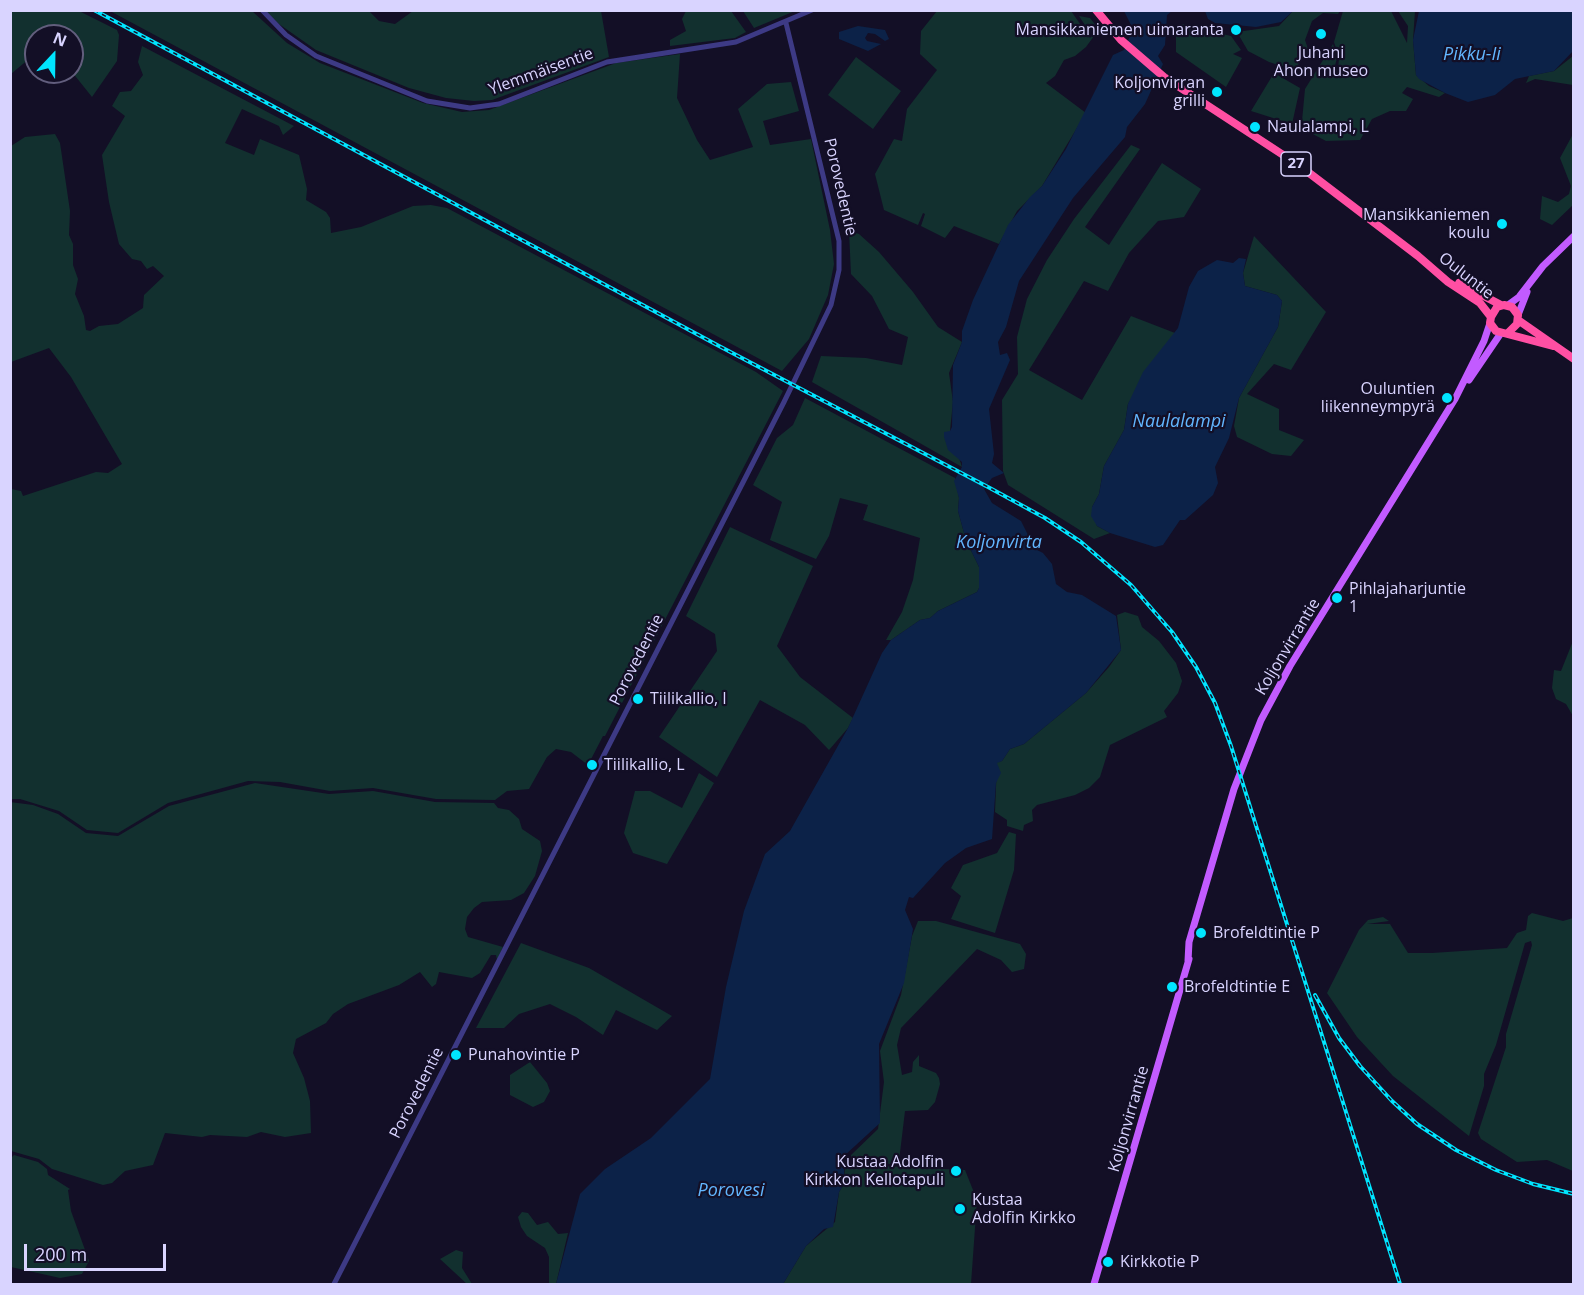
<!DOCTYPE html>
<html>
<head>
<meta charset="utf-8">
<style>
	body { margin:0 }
	#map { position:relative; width:1584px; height:1295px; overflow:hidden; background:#130f26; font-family:"Open Sans",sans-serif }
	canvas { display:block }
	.frame { position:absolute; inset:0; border:12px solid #d9d4ff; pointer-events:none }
	.north { position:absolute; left:24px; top:24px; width:60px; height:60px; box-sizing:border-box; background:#130f26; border:2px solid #625e7d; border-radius:50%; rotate:22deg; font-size:16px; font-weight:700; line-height:24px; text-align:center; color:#d9d4ff }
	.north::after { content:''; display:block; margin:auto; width:21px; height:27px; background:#00e5ff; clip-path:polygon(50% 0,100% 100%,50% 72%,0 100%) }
	.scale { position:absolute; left:24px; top:1244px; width:142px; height:27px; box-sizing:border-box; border:3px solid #d9d4ff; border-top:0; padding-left:8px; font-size:18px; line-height:21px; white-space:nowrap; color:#d9d4ff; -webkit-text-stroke:4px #130f26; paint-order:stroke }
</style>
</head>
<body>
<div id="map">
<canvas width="1584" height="1295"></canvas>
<div class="frame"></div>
<div class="north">N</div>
<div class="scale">200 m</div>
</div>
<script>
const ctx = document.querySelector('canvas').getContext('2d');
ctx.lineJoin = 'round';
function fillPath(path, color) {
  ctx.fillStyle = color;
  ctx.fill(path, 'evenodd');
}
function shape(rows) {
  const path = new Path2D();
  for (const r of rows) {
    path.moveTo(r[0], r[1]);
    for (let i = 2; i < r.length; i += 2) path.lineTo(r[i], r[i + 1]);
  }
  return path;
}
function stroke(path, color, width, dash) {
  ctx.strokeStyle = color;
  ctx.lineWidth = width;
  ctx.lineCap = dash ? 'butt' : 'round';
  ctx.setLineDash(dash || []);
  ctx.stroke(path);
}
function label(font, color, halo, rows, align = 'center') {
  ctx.font = font + ' "Open Sans",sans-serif';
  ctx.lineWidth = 4.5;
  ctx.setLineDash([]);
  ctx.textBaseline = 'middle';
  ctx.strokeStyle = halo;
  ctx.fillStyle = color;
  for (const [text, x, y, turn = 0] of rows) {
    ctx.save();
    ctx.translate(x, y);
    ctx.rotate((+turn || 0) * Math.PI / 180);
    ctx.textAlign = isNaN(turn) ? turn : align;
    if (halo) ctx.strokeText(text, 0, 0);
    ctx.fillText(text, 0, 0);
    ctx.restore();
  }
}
fillPath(shape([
	[11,10,79,11,117,30,119,35,117,61,92,97,72,72,72,36,36,36,36,53,11,74],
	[110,11,252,11,287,43,320,63,423,103,462,112,489,110,616,63,680,54,677,98,697,140,710,160,753,147,738,109,767,84,791,82,799,111,763,121,770,145,811,139,830,230,834,264,828,295,809,339,782,371],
	[266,11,369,11,379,21,395,24,413,11,601,11,609,57,492,100,474,101,446,98,409,88,316,50,279,24],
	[686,11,731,11,746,32,735,38,670,46,670,40,686,31,682,19],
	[743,11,795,11,754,28],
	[937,11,1071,11,1090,38,1092,36,1079,16,1090,18,1097,27,1094,36,1086,47,1075,56,1064,60,1055,76,1046,83,1086,113,1042,186,1017,211,999,244,954,226,945,238,921,226,925,214,923,213,918,225,884,210,875,174,894,139,902,141,907,109,937,70,920,54,921,31],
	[1293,11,1340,11,1338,14,1323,13,1312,21,1305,40,1309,52,1300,56,1297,71,1269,62,1248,51,1237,32,1279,26],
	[1343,11,1391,11,1407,43,1408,26,1398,11,1415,11,1413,40,1416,75,1429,86,1445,93,1439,97,1407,87,1402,93,1413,99,1406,111,1390,111,1372,119,1360,140,1326,141,1309,132,1302,121,1305,89,1333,44,1337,58,1332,77,1338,71,1339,57,1334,42],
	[1181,24,1193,25,1200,29,1231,36,1241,50,1233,54,1242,58,1226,87,1176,52,1176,33],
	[142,46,294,126,283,135,279,126,242,109,225,143,254,155,260,139,299,155,307,189,306,200,326,212,330,218,331,233,361,227,413,206,431,205,447,208,756,372,783,391,605,736,603,736,588,765,571,752,556,749,547,757,529,789,507,791,495,800,436,799,373,788,330,791,280,782,248,781,168,803,118,833,87,830,59,811,20,799,11,799,11,489,21,491,23,496,96,472,108,473,122,464,71,377,49,348,11,362,11,146,25,137,55,134,60,143,70,211,69,235,73,244,73,265,78,279,75,294,84,316,86,330,90,331,99,326,118,324,143,308,144,295,164,276,153,266,147,269,141,261,132,259,119,244,109,202,102,155,125,116,112,106,120,92,131,91,143,75,138,62],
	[1573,56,1573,85,1535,79,1526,83,1529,76,1554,71],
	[856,57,901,91,873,129,828,95],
	[1274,73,1300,88,1292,124,1251,111],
	[1573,134,1573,205,1552,225,1540,219,1542,196,1558,202,1569,194,1571,186,1560,158],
	[1131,145,1140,149,1085,227,1109,245,1162,163,1201,189,1184,217,1158,221,1129,253,1108,291,1084,281,1029,370,1082,400,1131,316,1175,333,1128,404,1124,430,1104,466,1099,494,1092,507,1097,526,1110,533,1094,539,1008,485,1003,471,1002,400,1018,374,1017,337,1027,299,1047,260,1074,219],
	[849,231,859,234,879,252,913,292,938,327,962,342,949,373,953,402,950,431,962,467,812,382,821,356,866,358,902,365,908,337,889,329,872,296,851,274],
	[1254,236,1326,312,1291,370,1274,364,1247,394,1279,409,1279,430,1304,440,1291,456,1272,454,1237,437,1234,426,1239,398,1278,327,1282,301,1277,295,1245,286,1243,273],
	[805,398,955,478,959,498,958,511,966,540,979,567,979,588,977,592,938,611,930,618,920,620,891,640,886,640,902,612,913,580,920,538,863,520,868,505,840,498,829,536,816,559,770,540,782,502,753,485,777,438,793,425],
	[730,527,813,566,777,646,800,677,853,718,848,728,829,750,805,725,760,700,717,777,659,737,717,651,715,634,686,616],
	[1125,612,1138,616,1142,627,1159,641,1176,663,1182,681,1178,693,1164,711,1167,717,1110,745,1100,777,1089,788,1075,795,1037,805,1032,810,1033,821,1024,825,1023,831,1007,826,1007,820,995,812,997,762,1002,761,1010,749,1024,744,1086,693,1109,667,1121,650,1117,615],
	[1573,641,1573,716,1566,704,1556,699,1552,688,1554,670,1561,671],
	[699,773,714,783,667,864,633,853,624,833,635,791,650,791,682,808],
	[255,783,329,794,373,791,435,802,494,803,498,808,509,810,519,819,522,829,540,841,542,851,535,876,524,893,511,900,482,902,474,908,467,917,465,929,468,937,503,947,497,960,496,955,491,955,480,973,472,978,439,972,436,984,432,987,420,972,399,985,348,1004,333,1014,326,1023,296,1039,293,1053,304,1078,310,1101,311,1133,285,1137,261,1132,247,1137,210,1135,202,1137,165,1133,153,1165,125,1171,112,1183,103,1185,52,1169,39,1159,11,1151,10,802,33,805,58,814,86,833,118,836,169,806],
	[1009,832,1016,834,1014,870,995,933,951,919,961,896,951,888,963,865,997,853],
	[1532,913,1563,921,1573,918,1573,1171,1547,1160,1517,1162,1481,1139,1478,1133,1506,1047,1506,1034,1532,945,1531,941,1525,943,1496,1045,1484,1074,1484,1086,1469,1136,1393,1076,1357,1037,1327,993,1359,930,1368,920,1383,917,1389,921,1367,924,1390,924,1408,953,1432,953,1507,948,1517,933,1526,930,1528,916],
	[918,921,936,921,1020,944,1026,954,1024,969,1012,972,1001,960,977,949,901,1028,897,1045,902,1075,912,1072,913,1062,919,1055,919,1066,936,1073,939,1078,940,1084,935,1102,928,1110,905,1111,899,1161,893,1165,876,1160,863,1165,965,1170,977,1200,971,1284,783,1284,806,1246,835,1222,839,1192,844,1184,845,1165,862,1165,851,1158,851,1155,878,1129,884,1082,880,1051,901,995,912,936],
	[521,943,589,968,672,1016,657,1030,616,1010,603,1035,576,1017,550,1004,519,1014,504,1028,476,1028],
	[530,1062,547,1083,550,1091,544,1102,533,1107,510,1095,510,1075],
	[14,1155,38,1162,47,1169,48,1175,70,1189,68,1190,71,1211,89,1261,82,1274,60,1278,11,1267,10,1159],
	[522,1212,528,1213,537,1225,548,1222,558,1234,568,1233,556,1284,549,1284,549,1257,545,1248,527,1236,521,1227,518,1217],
	[456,1250,463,1252,462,1268,472,1284,467,1284,440,1259]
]), '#12302f');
fillPath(shape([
	[1124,11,1172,11,1167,15,1165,45,1158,56,1163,64,1145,104,1127,127,1125,137,1073,198,1019,281,1006,327,998,342,1000,355,1007,353,1010,360,989,409,994,454,992,463,1004,473,992,478,984,489,992,503,1021,521,1035,549,1043,553,1052,564,1056,584,1067,592,1082,595,1116,616,1121,650,1086,693,1024,744,1010,749,1002,761,997,763,1001,773,996,783,992,839,966,848,945,863,913,898,909,897,905,910,913,929,904,983,879,1044,880,1123,844,1156,844,1184,839,1192,833,1227,824,1229,806,1246,783,1284,556,1284,580,1194,605,1169,651,1138,710,1079,726,987,744,911,765,854,790,831,848,728,882,653,891,640,920,620,930,618,938,611,977,592,979,588,979,567,966,540,958,511,959,498,954,481,962,467,962,462,948,450,944,437,944,432,950,431,952,427,953,365,962,342,962,331,973,300,1008,225,1030,197,1042,186,1066,149,1113,55,1124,50,1133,29],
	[1205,11,1205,10,1293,11,1281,22,1256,27,1215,23,1208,19],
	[1419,11,1573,11,1573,51,1554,71,1515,79,1495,95,1468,102,1445,93,1419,79,1416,75,1413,40],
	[858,26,885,30,889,39,885,41,875,34,868,33,865,38,867,41,881,44,868,51,839,39,839,32],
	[1239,258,1246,259,1243,273,1245,286,1277,295,1282,301,1278,327,1239,398,1229,438,1215,467,1218,483,1213,495,1185,520,1180,520,1163,545,1155,547,1110,533,1097,526,1091,516,1092,507,1099,494,1104,466,1124,430,1128,404,1143,372,1178,328,1189,287,1198,271,1217,260,1233,263]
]), '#0c2248');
stroke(shape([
	[262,10,286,35,316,56,427,101,470,108,499,104,607,62,736,42,812,10],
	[334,1284,784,402,831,305,839,270,839,241,786,23]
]), '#3d3a85', 5);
stroke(shape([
	[1508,305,1519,297,1543,266,1574,236],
	[1518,315,1527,292],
	[1469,380,1501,333],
	[1188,961,1189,942,1234,789,1261,720,1290,666,1455,399,1484,341,1490,323],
	[1094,1284,1189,959]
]), '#c25bff', 7);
stroke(shape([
	[1096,10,1121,40,1164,77,1300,166,1418,256,1448,282,1480,303,1491,317],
	[1459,283,1501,305],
	[1518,320,1574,359],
	[1508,333,1517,324,1518,315,1512,307,1504,305,1497,307,1491,317,1490,323,1496,331,1553,346]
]), '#ff4fa3', 8);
const rail = shape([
	[94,10,719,346,988,487,1045,518,1081,542,1131,585,1172,632,1196,667,1215,703,1231,746,1400,1284],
	[1315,995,1339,1038,1360,1066,1392,1101,1417,1124,1456,1150,1496,1170,1533,1184,1574,1194]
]);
stroke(rail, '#00e5ff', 4);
stroke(rail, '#130f26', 1.5, [4.5]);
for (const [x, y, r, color] of [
	[1236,30,6,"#00e5ff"],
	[1321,34,6,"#00e5ff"],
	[1217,92,6,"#00e5ff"],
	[1255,127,6,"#00e5ff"],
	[1502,224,6,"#00e5ff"],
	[1447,398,6,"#00e5ff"],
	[1337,598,6,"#00e5ff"],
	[638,699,6,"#00e5ff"],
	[592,765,6,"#00e5ff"],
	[1201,933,6,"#00e5ff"],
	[1172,987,6,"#00e5ff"],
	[456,1055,6,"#00e5ff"],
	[956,1171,6,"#00e5ff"],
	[960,1209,6,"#00e5ff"],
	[1108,1262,6,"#00e5ff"]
]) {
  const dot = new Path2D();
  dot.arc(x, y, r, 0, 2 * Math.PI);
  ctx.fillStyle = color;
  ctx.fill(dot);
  stroke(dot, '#130f26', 2);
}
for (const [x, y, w] of [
	[1296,164,30]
]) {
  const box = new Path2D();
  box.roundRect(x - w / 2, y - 12, w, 24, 4.5);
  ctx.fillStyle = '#130f26';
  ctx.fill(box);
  stroke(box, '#d9d4ff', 1.5);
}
label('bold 15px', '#d9d4ff', null, [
	["27",1296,164]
]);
label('16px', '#d9d4ff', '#130f26', [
	["Mansikkaniemen uimaranta",1224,30,"right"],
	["Juhani",1321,53,"center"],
	["Ahon museo",1321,71,"center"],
	["Koljonvirran",1205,83,"right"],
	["grilli",1205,101,"right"],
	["Naulalampi, L",1267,127],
	["Mansikkaniemen",1490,215,"right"],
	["koulu",1490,233,"right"],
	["Ouluntien",1435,389,"right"],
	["liikenneympyrä",1435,407,"right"],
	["Pihlajaharjuntie",1349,589],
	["1",1349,607],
	["Tiilikallio, I",650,699],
	["Tiilikallio, L",604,765],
	["Brofeldtintie P",1213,933],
	["Brofeldtintie E",1184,987],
	["Punahovintie P",468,1055],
	["Kustaa Adolfin",944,1162,"right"],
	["Kirkkon Kellotapuli",944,1180,"right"],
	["Kustaa",972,1200],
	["Adolfin Kirkko",972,1218],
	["Kirkkotie P",1120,1262]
], 'left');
label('16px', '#d9d4ff', '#130f26', [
	["Ylemmäisentie",541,72,-20],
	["Porovedentie",840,187,77],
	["Ouluntie",1466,276,38],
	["Koljonvirrantie",1288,647,-59],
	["Porovedentie",637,660,-63],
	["Porovedentie",417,1093,-63],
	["Koljonvirrantie",1129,1119,-74]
]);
label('italic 18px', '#62b6ff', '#130f26', [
	["Pikku-Ii",1472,55],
	["Naulalampi",1179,422],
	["Koljonvirta",999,543],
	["Porovesi",731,1191]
]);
</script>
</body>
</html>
